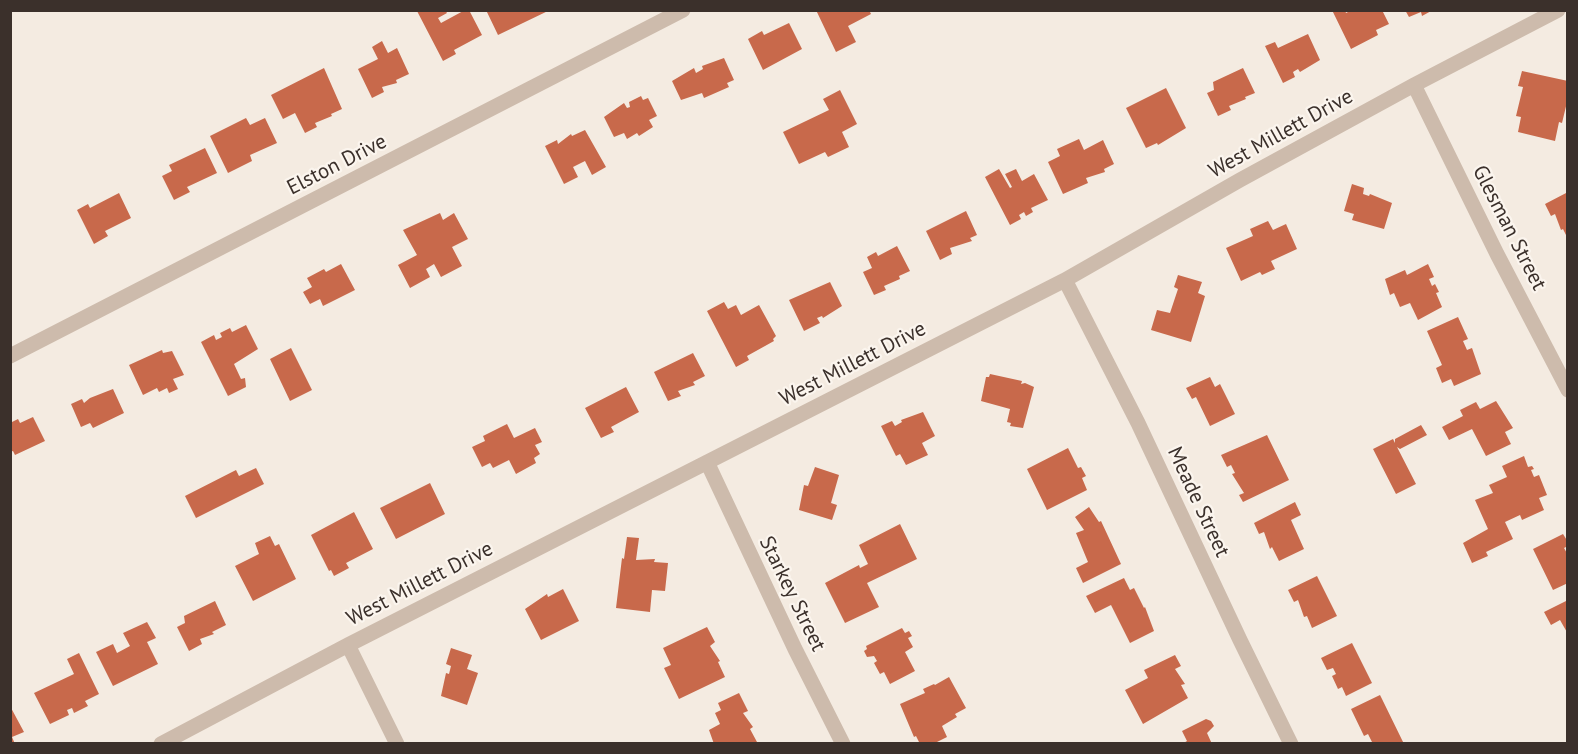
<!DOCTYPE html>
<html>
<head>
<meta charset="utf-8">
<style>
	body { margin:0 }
	#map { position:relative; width:1578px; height:754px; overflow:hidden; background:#f4ebe1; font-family:"PT Sans",sans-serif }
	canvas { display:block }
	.frame { position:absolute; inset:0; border:12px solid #3b302b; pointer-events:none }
</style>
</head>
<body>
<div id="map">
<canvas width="1578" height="754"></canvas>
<div class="frame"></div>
</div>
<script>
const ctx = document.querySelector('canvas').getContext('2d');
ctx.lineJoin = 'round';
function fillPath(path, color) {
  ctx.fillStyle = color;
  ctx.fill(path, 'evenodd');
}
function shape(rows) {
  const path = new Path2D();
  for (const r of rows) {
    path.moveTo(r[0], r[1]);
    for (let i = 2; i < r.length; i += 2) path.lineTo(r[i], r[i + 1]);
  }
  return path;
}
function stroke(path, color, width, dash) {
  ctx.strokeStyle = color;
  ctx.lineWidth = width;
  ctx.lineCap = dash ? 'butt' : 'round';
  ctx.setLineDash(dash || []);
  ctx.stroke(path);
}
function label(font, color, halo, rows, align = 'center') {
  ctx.font = font + ' "PT Sans",sans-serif';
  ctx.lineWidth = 4.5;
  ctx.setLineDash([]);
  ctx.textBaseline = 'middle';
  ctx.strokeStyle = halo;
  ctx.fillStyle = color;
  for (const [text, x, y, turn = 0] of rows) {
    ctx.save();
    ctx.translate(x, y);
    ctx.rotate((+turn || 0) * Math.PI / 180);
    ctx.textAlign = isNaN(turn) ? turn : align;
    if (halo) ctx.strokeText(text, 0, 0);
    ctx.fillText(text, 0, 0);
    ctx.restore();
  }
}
fillPath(shape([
	[418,10,445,10,447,13,438,18,441,23,465,10,469,10,482,35,454,50,456,54,443,61,417,11],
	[486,10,550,10,498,35],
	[816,10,869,10,871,14,848,26,856,42,836,52],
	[1332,10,1345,10,1346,13,1352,10,1382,10,1389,24,1376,30,1378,35,1351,49],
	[1405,10,1433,10,1422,16,1421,12,1409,17],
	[789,23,802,49,763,70,748,39,762,31,764,35],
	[1308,34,1320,60,1300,72,1298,69,1293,72,1295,77,1283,83,1265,46,1275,42,1278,48],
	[382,41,388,53,397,48,409,74,396,80,397,83,382,87,384,92,372,98,358,69,378,59,372,47],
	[724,58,734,80,727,83,729,87,704,98,702,93,681,100,672,81,694,68,696,73,703,69,702,66],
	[324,68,342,109,331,114,332,116,315,123,317,127,305,133,295,113,283,119,271,95],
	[1243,68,1255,93,1245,97,1246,99,1229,106,1231,110,1218,116,1207,93,1214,90,1213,82],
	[1522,71,1568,81,1568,98,1562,123,1559,122,1555,141,1518,132,1521,117,1516,116,1523,87,1518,86],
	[1166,88,1186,128,1158,145,1157,143,1146,148,1126,108],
	[840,90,857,124,842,132,849,147,828,157,825,152,799,164,783,132,829,110,823,99],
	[641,96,643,100,648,98,657,116,649,120,653,127,639,136,637,133,627,139,624,133,614,137,604,117,624,103,627,108,630,107,629,102],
	[246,118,250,125,265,118,277,143,250,155,252,161,228,173,210,136],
	[585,130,606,167,592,175,585,161,573,167,578,177,564,184,545,146,557,140,558,144,571,134,572,136],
	[1079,139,1084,150,1103,140,1114,164,1104,169,1105,172,1086,178,1088,183,1063,194,1048,162,1060,156,1057,149],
	[205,148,217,173,187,187,190,192,174,200,162,176,172,171,169,165],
	[999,169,1010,188,1012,187,1005,174,1016,169,1022,181,1034,174,1048,200,1031,208,1033,212,1026,216,1024,212,1019,215,1021,219,1010,225,985,177],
	[1352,184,1364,188,1363,194,1369,196,1370,194,1392,203,1384,229,1352,220,1354,214,1344,211],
	[1568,192,1568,239,1563,229,1561,230,1555,214,1551,216,1545,204],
	[119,193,131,218,105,231,108,236,94,244,77,210,88,204,90,208],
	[966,211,977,235,970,238,972,241,950,248,952,254,940,260,926,231],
	[440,213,443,220,454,213,468,239,452,247,462,266,441,277,434,264,426,269,430,277,410,288,398,265,417,255,403,230],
	[1268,221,1273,230,1286,224,1297,249,1271,261,1275,269,1262,275,1260,272,1241,281,1226,248,1253,236,1250,229],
	[897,246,910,271,899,276,900,279,884,286,886,290,874,295,863,272,872,268,867,257,876,252,878,256],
	[341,264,355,290,323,306,320,299,310,304,303,292,312,287,307,278,324,269,326,272],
	[1428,264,1434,277,1429,279,1432,286,1435,284,1439,292,1436,293,1442,307,1418,320,1410,303,1400,307,1394,293,1390,295,1385,279,1405,270,1407,275],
	[1178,275,1202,282,1198,293,1205,296,1191,342,1151,330,1157,310,1170,313,1178,289,1174,287],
	[830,282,842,306,823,318,822,316,817,318,820,323,804,331,789,300],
	[724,302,728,309,736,305,741,315,759,305,776,336,773,339,774,341,747,356,749,360,736,367,707,311],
	[1458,317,1468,339,1463,341,1467,350,1472,348,1481,374,1454,386,1451,379,1442,383,1436,368,1442,365,1427,331],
	[246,325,258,349,234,364,241,379,245,378,246,387,228,396,201,342,214,335,216,340,222,337,220,333,230,328,232,332],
	[291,348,312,390,290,401,270,359],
	[162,350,163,353,172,351,184,375,173,379,178,389,169,393,167,388,159,392,157,388,143,395,129,365],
	[693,353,705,376,693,382,695,385,678,391,681,396,668,401,654,372],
	[990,374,1022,381,1021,384,1025,383,1034,387,1023,428,1010,426,1011,423,1007,422,1010,409,981,401,986,377,989,377],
	[1210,377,1215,387,1220,384,1235,414,1210,426,1196,397,1192,399,1186,388],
	[626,387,639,412,611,427,614,432,601,438,585,408],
	[113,389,124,413,93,428,90,423,81,427,71,404,82,399,84,403,90,398],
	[1496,401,1513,428,1505,432,1511,444,1486,456,1472,429,1449,440,1442,427,1463,416,1460,410,1476,402,1480,409],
	[923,412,935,436,922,443,928,455,906,465,900,454,896,456,881,426,892,421,895,426,902,422,901,420],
	[33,417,45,441,15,455,13,451,10,452,10,423,18,419,20,423],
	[507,424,514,438,535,428,542,442,535,445,540,454,534,458,536,463,516,474,509,460,493,468,490,463,482,467,472,447,485,441,483,436],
	[1421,425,1427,435,1400,449,1397,447,1416,484,1396,494,1373,449,1393,439,1395,443,1395,439],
	[1267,435,1289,480,1243,502,1239,495,1244,493,1232,474,1235,473,1231,465,1227,467,1221,455],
	[1068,448,1078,468,1081,467,1086,476,1082,478,1087,490,1047,510,1027,469],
	[1524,456,1528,467,1532,466,1534,469,1531,470,1534,477,1539,475,1547,495,1539,498,1544,510,1522,520,1520,515,1505,522,1513,539,1486,552,1488,556,1472,563,1463,543,1488,529,1475,500,1493,493,1489,485,1507,477,1502,466],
	[815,467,839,475,831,503,837,505,832,520,799,510,804,485,808,486],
	[256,468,264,484,196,518,185,496,236,470,239,476],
	[430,483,445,514,396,539,380,508],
	[1295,502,1301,515,1291,520,1304,549,1279,561,1272,547,1270,549,1264,532,1259,534,1254,523],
	[1089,507,1099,522,1101,521,1121,564,1083,583,1076,568,1088,562,1076,533,1084,530,1075,517],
	[354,512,373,549,346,563,349,568,334,576,331,570,329,571,311,535],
	[900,524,917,559,867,583,879,607,845,623,825,583,859,565,860,568,868,564,859,545],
	[1563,534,1568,542,1568,546,1564,548,1568,555,1568,583,1553,590,1533,549],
	[270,536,275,546,279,544,296,579,253,601,235,566,259,554,255,543],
	[627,537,639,538,636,560,655,559,654,562,668,563,665,591,652,590,650,612,616,608,622,558,624,559],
	[1317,576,1337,616,1312,628,1307,616,1304,617,1298,600,1294,602,1288,590],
	[1124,578,1130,590,1134,588,1144,608,1145,607,1154,631,1130,643,1111,605,1095,613,1086,596],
	[563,589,579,621,541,640,525,609,547,594,548,597],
	[1568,600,1568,634,1560,620,1551,625,1544,612],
	[215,601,226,625,212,632,214,634,200,639,202,644,189,651,177,627,185,623,184,616],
	[147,622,156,638,147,642,158,664,113,686,96,652,113,644,117,653,130,646,123,633],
	[707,627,715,642,710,646,720,661,718,662,725,677,679,699,664,668,671,665,663,648],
	[902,628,905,633,909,631,912,636,908,638,913,647,905,652,915,671,890,684,884,672,880,674,874,663,877,661,874,656,867,657,864,651,867,649,866,646],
	[1352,643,1372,683,1346,696,1342,687,1338,689,1332,676,1336,674,1333,668,1327,670,1321,658],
	[451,648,472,655,467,669,478,673,467,705,441,696,446,673,449,674,451,666,446,664],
	[79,653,99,694,85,701,88,706,74,713,72,708,67,710,69,715,50,724,34,693,74,674,67,659],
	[1175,655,1181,666,1175,669,1185,684,1181,685,1188,698,1143,724,1125,690,1148,678,1144,670],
	[949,677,966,708,955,714,957,717,942,726,947,737,933,744,920,744,916,736,914,737,900,704,925,693,923,689,934,684,935,685],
	[739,693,748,711,743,713,753,727,750,729,757,742,714,744,709,730,720,724,715,713,721,710,718,703],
	[1380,695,1382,699,1404,744,1373,744,1368,734,1364,736,1351,709],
	[10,706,24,732,12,737,15,744,10,744],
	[1206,719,1211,721,1214,726,1207,733,1212,744,1182,744,1187,741,1182,731]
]), '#c8694b');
stroke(shape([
	[1414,85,1497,254,1568,390],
	[1065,280,1138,423,1240,640,1291,744],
	[10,356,683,10],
	[707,462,795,649,843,744],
	[348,645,397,744],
	[161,744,348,645,1065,280,1240,180,1414,85,1558,10]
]), '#cdbbac', 15);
label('21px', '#3b302b', '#fbf5ee', [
	["West Millett Drive",1281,134,-29],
	["Elston Drive",337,165,-27],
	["Glesman Street",1509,228,63],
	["West Millett Drive",853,364,-27],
	["Meade Street",1198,502,65],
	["West Millett Drive",420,584,-27],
	["Starkey Street",792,594,64]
]);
</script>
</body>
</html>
